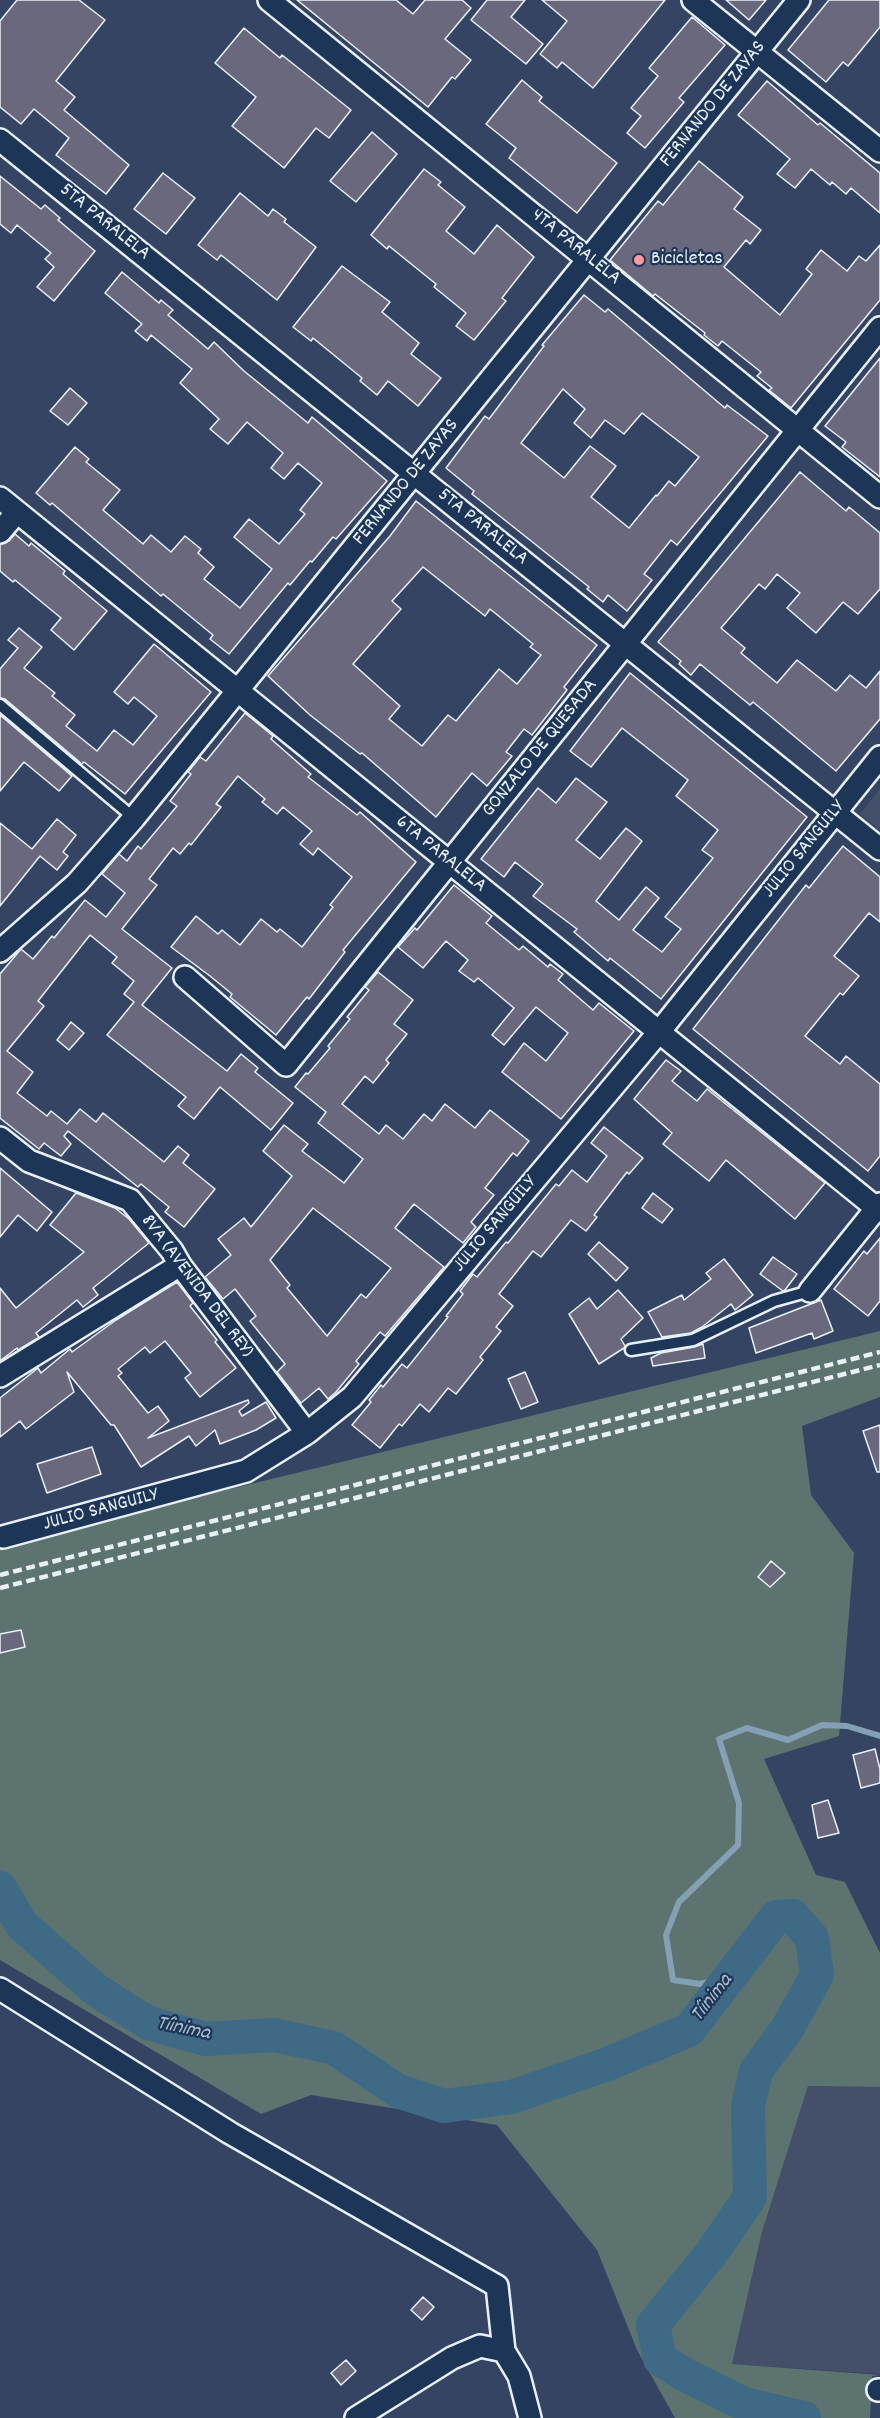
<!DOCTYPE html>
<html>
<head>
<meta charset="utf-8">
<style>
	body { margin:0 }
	canvas { display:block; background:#344462 }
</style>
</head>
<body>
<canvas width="880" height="2418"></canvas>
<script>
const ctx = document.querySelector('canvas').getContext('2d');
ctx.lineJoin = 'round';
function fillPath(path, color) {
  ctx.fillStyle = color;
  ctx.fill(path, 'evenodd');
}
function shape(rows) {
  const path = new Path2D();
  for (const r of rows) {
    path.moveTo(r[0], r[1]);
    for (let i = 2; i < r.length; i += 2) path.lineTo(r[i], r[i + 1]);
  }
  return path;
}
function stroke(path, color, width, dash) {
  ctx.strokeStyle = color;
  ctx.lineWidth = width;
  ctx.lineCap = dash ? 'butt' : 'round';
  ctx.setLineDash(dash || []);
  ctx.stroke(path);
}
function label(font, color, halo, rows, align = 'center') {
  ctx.font = font + ' Dekko,sans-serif';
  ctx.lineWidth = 4.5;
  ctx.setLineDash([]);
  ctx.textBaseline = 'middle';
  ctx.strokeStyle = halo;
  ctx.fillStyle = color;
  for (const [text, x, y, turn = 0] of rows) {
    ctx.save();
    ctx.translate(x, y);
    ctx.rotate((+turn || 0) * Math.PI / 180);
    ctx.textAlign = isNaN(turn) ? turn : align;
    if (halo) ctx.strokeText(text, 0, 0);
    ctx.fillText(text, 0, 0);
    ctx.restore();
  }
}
fillPath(shape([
	[880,789,880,830,860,814],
	[808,2086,880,2087,880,2374,732,2364,762,2232]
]), '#444f6a');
fillPath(shape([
	[880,1331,880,1397,802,1426,811,1495,854,1553,839,1736,764,1759,816,1875,845,1882,880,1953,880,2087,808,2086,762,2232,732,2364,880,2375,872,2376,870,2418,675,2418,637,2350,597,2250,497,2125,311,2095,261,2114,0,1960,0,1545]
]), '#5c736f');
stroke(shape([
	[731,1976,700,1984,673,1980,666,1935,679,1902,738,1845,739,1803,719,1739,747,1728,788,1740,822,1725,847,1726,880,1736]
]), '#83a0b4', 6);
stroke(shape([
	[0,1888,22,1925,96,1990,148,2023,206,2039,274,2035,334,2048,398,2091,444,2106,511,2097,605,2065,689,2030,776,1917,793,1916,812,1938,817,1975,787,2029,756,2071,748,2106,750,2197,710,2255,653,2325,660,2359,687,2376,744,2404,804,2418]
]), '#3f6a86', 34);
const building = shape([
	[17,0,79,0,105,20,56,81,75,97,64,110,129,165,106,194,56,155,69,138,34,109,21,124,0,107,0,21,17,0],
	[297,0,396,0,413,14,425,0,462,0,471,8,445,39,471,60,455,79,452,77,428,107,297,0],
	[487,0,525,0,511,17,543,44,526,64,471,20,487,0],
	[542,0,665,0,593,88,562,62,557,68,540,54,567,21,542,0],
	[726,0,766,0,749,20,726,0],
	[829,0,880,0,880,27,848,66,843,62,826,82,788,50,829,0],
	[692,17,725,45,679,98,684,102,645,148,627,133,641,116,631,108,658,76,649,68,692,17],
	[244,28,280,58,282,55,351,110,329,138,316,128,284,168,232,126,256,97,215,63,244,28],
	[522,80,542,97,539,101,617,163,577,213,509,158,516,148,486,124,522,80],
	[767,81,818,125,820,123,880,173,880,213,851,188,846,194,832,182,830,185,811,169,795,188,777,174,790,159,738,115,767,81],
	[372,132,397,154,356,202,330,181,372,132],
	[699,161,743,197,734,209,761,230,750,244,746,240,724,267,780,315,812,274,806,269,821,250,847,271,859,256,866,261,880,245,880,300,791,408,769,390,772,388,757,376,761,372,722,341,718,346,704,335,705,333,655,294,653,296,610,260,658,201,663,205,699,161],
	[424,169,441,182,438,185,465,207,446,231,474,254,497,225,534,257,502,298,506,301,474,340,456,326,466,313,434,287,436,284,389,246,387,249,371,235,424,169],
	[163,173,195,198,166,234,134,209,163,173],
	[0,176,41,209,45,205,60,218,58,220,95,251,54,301,37,287,54,267,45,259,51,253,17,225,11,233,0,224,0,176],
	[240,193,268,216,273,209,286,219,284,222,316,247,277,300,221,255,217,260,198,245,240,193],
	[342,266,390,302,382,312,419,343,411,354,441,378,418,406,388,381,377,395,360,381,362,378,313,338,311,341,293,327,342,266],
	[122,272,159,303,161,300,173,310,168,315,208,349,214,342,244,371,308,423,312,417,387,481,336,539,333,537,312,562,310,561,290,585,288,583,229,654,210,639,213,635,163,594,161,596,52,503,50,505,36,493,75,447,89,459,86,462,120,490,103,510,143,544,151,535,171,552,185,536,201,549,198,553,214,567,204,579,240,608,272,569,234,537,249,519,279,544,305,514,300,510,322,483,298,463,284,479,271,468,283,453,247,422,228,444,210,429,219,419,180,383,192,369,151,335,147,341,135,331,142,324,105,293,122,272],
	[584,295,605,312,608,309,725,408,727,405,768,436,677,545,671,540,644,574,652,580,627,611,608,595,603,602,587,589,589,587,472,494,474,491,446,468,485,416,489,419,544,346,542,345,584,295],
	[563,389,585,409,574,423,591,438,605,420,624,434,642,413,699,457,675,486,669,481,657,496,656,495,629,528,591,497,616,466,590,446,564,478,521,443,563,389],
	[880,358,880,477,842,447,846,442,825,426,880,358],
	[70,388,87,403,68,425,50,411,70,388],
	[800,472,846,511,849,507,880,533,880,589,858,614,843,602,816,633,787,608,800,593,777,574,765,589,759,584,721,628,745,648,741,653,777,683,797,660,836,691,850,675,866,688,880,671,880,719,836,771,770,716,753,702,750,705,700,664,691,675,679,664,681,661,658,642,800,472],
	[416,501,597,645,564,687,567,690,532,735,524,729,506,752,512,756,487,786,472,773,436,817,362,753,360,754,310,715,268,676,390,536,416,501],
	[423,567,485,616,490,609,533,644,530,647,541,655,517,684,499,669,456,721,448,715,422,746,389,719,400,706,353,664,401,609,392,601,423,567],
	[15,534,29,546,31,543,65,571,63,574,107,611,74,650,51,630,61,618,15,580,13,582,0,571,0,544,9,541,15,534],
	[19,628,42,647,24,668,55,693,52,696,75,715,66,726,97,751,114,730,133,745,157,716,134,697,128,704,114,692,154,644,211,692,125,794,84,762,82,764,5,699,0,698,0,669,18,648,8,640,19,628],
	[630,673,807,817,661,999,610,958,608,961,574,932,577,929,533,896,543,884,515,862,504,877,481,859,538,788,556,803,576,778,607,802,576,840,600,859,626,828,642,841,596,901,619,920,646,887,659,898,633,930,662,952,681,929,665,917,713,858,702,850,718,830,676,796,688,780,622,728,591,767,570,751,630,673],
	[245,713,273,736,271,739,311,774,308,777,357,815,360,812,416,862,343,950,345,952,309,999,307,997,276,1035,230,997,232,994,210,976,171,947,196,916,218,934,222,930,240,945,261,919,277,932,280,929,302,947,333,907,330,905,352,877,318,848,313,855,300,844,312,831,283,807,277,814,262,802,265,799,238,776,216,804,221,807,191,845,189,843,180,854,173,848,149,879,157,885,122,929,172,968,142,1005,227,1071,241,1054,258,1068,255,1072,293,1103,271,1130,220,1087,194,1119,178,1106,186,1097,107,1035,134,1002,124,994,134,981,112,963,117,957,90,935,38,1001,44,1006,7,1051,33,1072,17,1093,47,1116,51,1111,67,1124,80,1109,96,1122,103,1113,164,1162,178,1146,189,1155,183,1163,215,1189,184,1227,165,1212,169,1207,141,1184,138,1187,68,1131,64,1136,71,1144,61,1156,44,1143,39,1149,0,1118,0,974,21,949,33,959,52,936,54,938,85,900,106,917,125,893,102,874,119,854,127,861,138,846,141,849,177,806,170,801,191,774,188,772,200,757,206,761,245,713],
	[0,715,72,776,59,791,24,762,0,791,0,715],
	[57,819,76,835,63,852,68,856,57,870,40,856,0,906,0,823,32,849,57,819],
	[843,846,880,877,880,922,869,913,834,956,859,976,843,995,840,993,805,1036,840,1064,846,1056,880,1084,880,1156,868,1171,693,1029,806,885,809,888,843,846],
	[454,885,492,916,486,923,519,950,523,946,548,967,550,964,563,974,558,980,593,1010,599,1003,634,1031,561,1119,502,1072,524,1043,546,1061,568,1033,536,1007,504,1045,492,1035,514,1008,478,978,474,982,459,971,468,960,446,941,423,968,398,947,415,928,417,930,454,885],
	[378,972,413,1000,394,1024,407,1034,386,1060,389,1063,373,1083,365,1076,342,1104,379,1134,386,1125,403,1139,424,1114,432,1121,445,1104,475,1128,490,1110,529,1141,517,1156,513,1153,485,1188,494,1195,471,1222,476,1227,463,1243,414,1204,395,1228,444,1267,385,1336,380,1332,356,1361,359,1364,336,1392,328,1399,319,1388,301,1403,277,1372,285,1364,250,1321,256,1316,235,1289,223,1299,205,1277,231,1255,218,1239,244,1218,251,1227,292,1176,263,1151,284,1125,308,1144,302,1151,344,1183,363,1159,318,1123,326,1112,295,1087,306,1073,308,1074,330,1048,328,1046,350,1019,347,1017,369,990,365,987,378,972],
	[313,1208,391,1268,366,1298,361,1294,327,1336,287,1288,290,1285,270,1260,313,1208],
	[71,1022,84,1033,69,1050,57,1040,71,1022],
	[666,1060,681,1071,672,1081,697,1101,707,1089,825,1183,795,1219,726,1160,709,1181,663,1144,672,1133,634,1099,666,1060],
	[604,1127,643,1158,629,1174,627,1172,594,1215,597,1217,586,1231,571,1220,541,1257,533,1251,499,1294,513,1306,496,1327,501,1331,480,1357,483,1360,456,1394,448,1388,429,1412,420,1404,402,1426,399,1424,380,1448,352,1425,371,1402,369,1400,381,1385,383,1387,402,1364,407,1368,448,1317,446,1316,463,1294,460,1291,473,1274,477,1277,506,1242,508,1243,556,1184,559,1186,572,1170,587,1182,607,1156,591,1143,604,1127],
	[0,1168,52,1212,37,1231,18,1215,0,1237,0,1168],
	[76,1193,115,1208,129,1219,149,1243,93,1288,98,1295,83,1307,77,1300,36,1333,39,1337,38,1338,18,1350,17,1348,0,1361,0,1288,16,1308,84,1252,50,1225,76,1193],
	[653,1193,673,1209,662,1223,642,1208,653,1193],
	[880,1238,880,1301,868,1316,834,1289,864,1251,867,1254,880,1238],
	[599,1242,628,1268,616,1281,588,1254,599,1242],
	[773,1257,797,1274,785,1290,783,1291,760,1274,773,1257],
	[724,1259,753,1295,735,1310,731,1304,702,1327,691,1333,662,1337,648,1312,682,1295,684,1300,711,1279,706,1273,724,1259],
	[177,1282,193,1303,190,1306,217,1340,215,1342,236,1368,200,1397,185,1378,191,1373,165,1341,150,1353,145,1347,118,1369,122,1373,118,1376,148,1413,158,1406,169,1421,148,1438,248,1400,249,1403,239,1411,242,1416,266,1402,276,1418,256,1430,220,1444,215,1430,196,1446,189,1436,141,1467,114,1425,111,1425,67,1372,74,1392,26,1429,20,1421,0,1437,0,1398,38,1368,41,1373,70,1349,72,1352,116,1320,177,1282],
	[618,1290,643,1318,621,1339,625,1346,624,1348,599,1364,569,1314,589,1298,597,1309,618,1290],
	[821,1300,833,1331,814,1339,812,1333,756,1353,749,1328,821,1300],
	[703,1344,705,1358,653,1366,651,1358,661,1353,694,1347,703,1344],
	[525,1372,538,1402,521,1409,508,1379,525,1372],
	[880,1425,880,1472,877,1472,863,1431,880,1425],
	[92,1447,101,1474,47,1493,37,1464,92,1447],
	[771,1561,785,1573,770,1587,758,1577,771,1561],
	[21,1630,25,1647,0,1653,0,1634,21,1630],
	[875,1749,880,1769,880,1783,861,1788,853,1755,875,1749],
	[828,1800,839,1833,818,1838,812,1805,828,1800],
	[423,2297,434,2307,422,2320,411,2310,423,2297],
	[346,2360,356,2371,341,2385,331,2373,346,2360]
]);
fillPath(building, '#6a687d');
stroke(building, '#e8f1f8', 1.5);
const lane = shape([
	[0,705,134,818],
	[631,1350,693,1340,774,1301,810,1291]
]);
const street = shape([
	[269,0,880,497],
	[693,0,880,151],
	[0,140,880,849],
	[0,498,880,1211],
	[0,532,17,512],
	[0,951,77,883,134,818,799,0],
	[185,977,286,1065,880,328],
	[0,1138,29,1161,130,1200,172,1251,180,1265,307,1433],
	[810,1291,880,1204],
	[0,1376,180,1265],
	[3,1537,246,1471,307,1433,352,1397,659,1032,880,757],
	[0,1989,230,2133,497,2286,504,2351,519,2376,530,2418],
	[878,2390,880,2390],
	[356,2418,452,2358,480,2346,504,2351]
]);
stroke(lane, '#e8f1f8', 15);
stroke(street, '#e8f1f8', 26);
stroke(lane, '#1d3557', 10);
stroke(street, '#1d3557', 21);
stroke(shape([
	[0,1575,880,1352],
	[0,1588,880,1365]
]), '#e8f1f8', 4.5, [9, 4.5]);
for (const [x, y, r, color] of [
	[639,260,6,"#ff9aa2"]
]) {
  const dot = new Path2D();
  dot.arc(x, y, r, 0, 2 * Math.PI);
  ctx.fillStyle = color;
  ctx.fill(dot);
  stroke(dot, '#1d3557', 2);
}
label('20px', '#e8f1f8', '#1d3557', [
	["FERNANDO DE ZAYAS",714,105,-51],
	["5TA PARALELA",104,223,39],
	["4TA PARALELA",575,248,39],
	["FERNANDO DE ZAYAS",407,483,-51],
	["5TA PARALELA",482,528,39],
	["GONZALO DE QUESADA",541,749,-51],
	["JULIO SANGUILY",805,850,-51],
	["6TA PARALELA",440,855,39],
	["JULIO SANGUILY",496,1225,-50],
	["8VA (AVENIDA DEL REY)",196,1287,53],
	["JULIO SANGUILY",101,1511,-15]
]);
label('20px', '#e8f1f8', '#1d3557', [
	["Bicicletas",651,260]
], 'left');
label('italic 21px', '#adc2d0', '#1d3557', [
	["Tíinima",713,1999,-52],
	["Tíinima",183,2030,12]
]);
</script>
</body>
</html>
